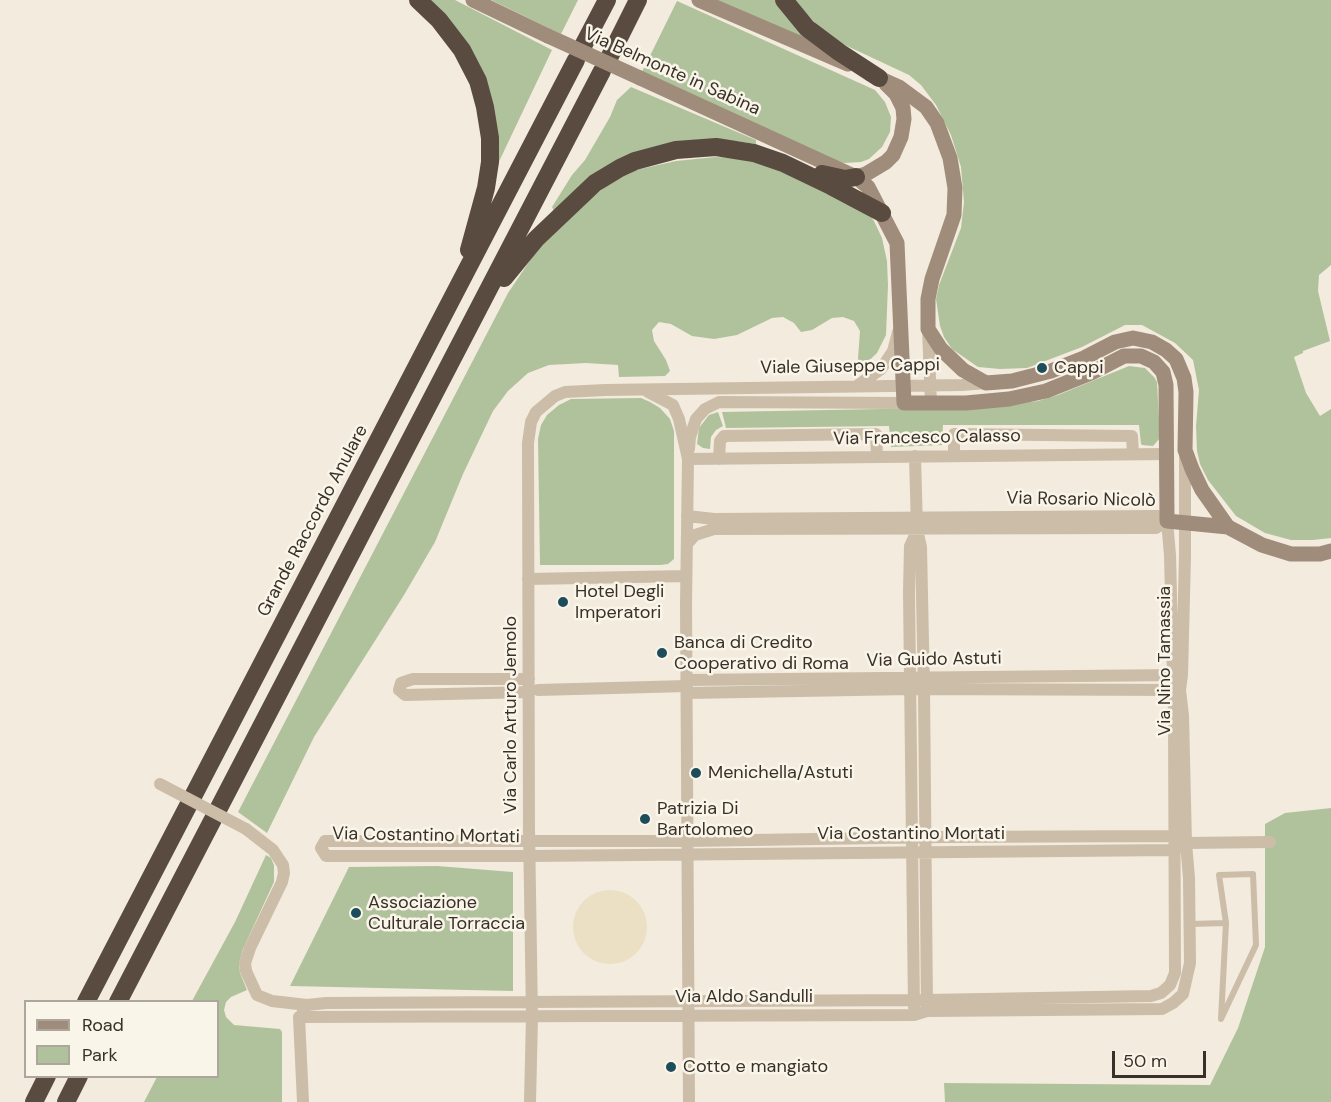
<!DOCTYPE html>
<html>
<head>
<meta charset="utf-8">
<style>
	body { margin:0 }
	#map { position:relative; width:1331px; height:1102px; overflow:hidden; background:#f3ebdd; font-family:"DM Sans",sans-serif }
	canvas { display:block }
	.legend { position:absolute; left:24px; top:1000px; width:195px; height:78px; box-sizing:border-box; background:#faf5e9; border:2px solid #aca69c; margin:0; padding:8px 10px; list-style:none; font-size:18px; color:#383029 }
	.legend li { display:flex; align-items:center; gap:12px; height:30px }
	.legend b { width:30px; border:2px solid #aca69c }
	.scale { position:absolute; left:1112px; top:1051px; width:94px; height:27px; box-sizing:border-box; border:3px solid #383029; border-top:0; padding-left:8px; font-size:18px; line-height:21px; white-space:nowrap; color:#383029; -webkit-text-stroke:4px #faf5e9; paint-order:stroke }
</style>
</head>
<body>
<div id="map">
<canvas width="1331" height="1102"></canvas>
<ul class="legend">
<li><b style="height:8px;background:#9f8c7a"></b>Road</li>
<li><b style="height:16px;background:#b0c29c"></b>Park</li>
</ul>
<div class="scale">50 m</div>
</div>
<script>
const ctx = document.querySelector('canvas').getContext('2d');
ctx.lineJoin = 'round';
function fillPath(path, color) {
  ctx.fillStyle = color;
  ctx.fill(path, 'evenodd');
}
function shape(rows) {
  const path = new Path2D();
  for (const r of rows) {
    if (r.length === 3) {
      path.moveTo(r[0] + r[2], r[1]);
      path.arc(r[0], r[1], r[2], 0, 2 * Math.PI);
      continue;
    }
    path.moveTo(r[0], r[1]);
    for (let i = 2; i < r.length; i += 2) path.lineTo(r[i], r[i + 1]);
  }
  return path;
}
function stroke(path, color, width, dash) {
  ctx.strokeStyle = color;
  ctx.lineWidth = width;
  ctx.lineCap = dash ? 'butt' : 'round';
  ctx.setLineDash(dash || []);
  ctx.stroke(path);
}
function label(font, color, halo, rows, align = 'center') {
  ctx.font = font + ' "DM Sans",sans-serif';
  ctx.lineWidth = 5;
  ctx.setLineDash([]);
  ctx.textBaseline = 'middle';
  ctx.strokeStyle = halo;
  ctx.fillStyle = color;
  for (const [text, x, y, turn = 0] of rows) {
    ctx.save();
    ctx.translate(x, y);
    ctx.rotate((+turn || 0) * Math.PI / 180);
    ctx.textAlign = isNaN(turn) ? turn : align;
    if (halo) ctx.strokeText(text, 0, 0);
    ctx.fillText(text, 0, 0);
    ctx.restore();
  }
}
fillPath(shape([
	[429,0,455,0,552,50,495,170,494,133],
	[491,0,578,0,561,34],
	[717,0,775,0,781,10,817,44],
	[793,0,1331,0,1331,265,1319,275,1318,291,1330,341,1303,351,1303,353,1294,357,1306,393,1320,416,1331,409,1331,538,1313,540,1291,540,1265,533,1236,516,1208,480,1200,464,1197,451,1196,426,1199,390,1193,360,1175,343,1142,325,1125,325,1082,347,1027,368,1000,369,978,367,952,349,944,337,940,326,936,299,939,285,961,228,964,202,961,167,951,135,936,105,921,85,909,75,830,38],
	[677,1,875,90,885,102,891,117,890,132,882,147,869,159,861,162,844,163,836,161,642,72],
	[631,87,756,140,756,144,736,141,674,145,554,211,552,207,572,175,585,160,610,117,617,100],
	[715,157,741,158,761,163,842,198,870,215,874,221,882,238,887,261,888,285,886,335,877,353,857,372,860,331,854,321,843,317,832,318,812,330,801,332,794,323,783,317,772,318,737,335,714,339,692,336,671,324,659,322,652,330,654,341,666,360,670,371,665,376,619,377,618,365,586,363,549,365,528,373,508,391,493,411,463,474,435,542,404,595,314,737,267,833,238,812,508,293,539,247,564,219,606,186,636,170,676,161],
	[1129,366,1145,368,1154,377,1157,382,1160,438,1153,446,1142,445,1141,444,1139,425,943,425,942,445,891,447,889,426,726,428,722,412,987,407,1038,401,1058,395],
	[641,398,650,402,660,408,670,419,674,431,674,559,668,564,661,565,540,565,538,439,541,425,547,415,559,405,571,399],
	[718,412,723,426,716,430,711,437,710,449,703,448,697,444,699,428,709,415],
	[1331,808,1331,1102,945,1102,944,1083,1210,1085,1238,1028,1265,947,1265,824,1285,813],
	[266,855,271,858,274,865,274,882,243,949,239,963,240,973,247,990,231,997,226,1002,224,1010,226,1017,234,1025,280,1029,282,1032,282,1102,144,1102,157,1077,218,1076,218,1002,192,1001,235,922],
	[437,866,513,872,513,991,290,986,349,867]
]), '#b0c29c');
fillPath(shape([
	[610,927,37]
]), '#ebdfc4');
stroke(shape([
	[1190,924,1226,923,1221,1019,1256,945,1253,874,1219,875,1226,923]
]), '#cbbda8', 6);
stroke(shape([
	[928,329,931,403],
	[857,386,881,369,893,351,898,332],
	[648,392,673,405,679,419,688,459,686,605,689,1102],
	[689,449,690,437,696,419,705,409,719,402,904,403],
	[915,456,917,529,921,547,924,690,927,1007],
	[954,456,954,434,1132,436,1133,454],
	[688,459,1167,454],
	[719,459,720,441,724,436,876,434,877,456],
	[687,516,714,519,1158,516,1167,521],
	[687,544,695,535,714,529,1142,528,1156,528,1167,521],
	[528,579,686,576],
	[529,679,413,679,401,683,399,690,405,695,529,692],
	[687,680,1178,675],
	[538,690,687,686],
	[687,693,910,689,1180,690],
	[246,829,273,850,283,865,284,873,282,882,250,948,245,963,246,971,257,995,272,1001,307,1005,303,1011],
	[1186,843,1173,836,944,837,688,841,325,841,321,848,326,856,530,856,1173,850,1186,843,1270,842],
	[307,1005,326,1003,927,1000,1151,996,1161,993,1170,985,1175,973,1174,717,1170,555,1167,521],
	[914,1007,909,592,910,546,917,531],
	[299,1017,914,1015,927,1011,1162,1009,1173,1003,1183,994,1190,963,1189,878,1186,843,1183,716,1180,690,1182,675,1185,556,1185,458],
	[299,1017,303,1102],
	[530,1102,532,1017,529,829,528,443,531,422,536,412,555,396,565,392,605,390,962,385,986,383]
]), '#cbbda8', 12);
stroke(shape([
	[473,0,548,36],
	[699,0,848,64],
	[870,74,899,87,926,107,937,123,950,158,955,188,954,215,932,279,928,299,928,329,941,349,963,370,986,383,1012,381,1051,371,1084,358,1115,342,1133,338,1152,342,1166,350,1176,359,1184,378,1186,392,1185,450,1192,469,1202,490,1228,527],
	[640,78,856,177,868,187,897,243,904,403,966,403,1009,399,1046,391,1091,373,1124,356,1141,356,1154,362,1163,372,1166,385,1167,521,1228,527,1262,545,1291,554,1320,554,1331,551],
	[856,177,866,174,886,162,893,155,901,137,904,119,903,108,896,94,886,84]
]), '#9f8c7a', 15);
stroke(shape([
	[418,0,439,20,462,50,478,81,485,107,490,138,490,162,486,188,469,250],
	[784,0,807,28,839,52,879,78],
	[584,44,607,0],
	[610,56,638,0],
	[822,174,845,179,856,177],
	[504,278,536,239,595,183,620,168,635,161,676,150,716,147,754,153,783,163,831,186,882,213],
	[86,1002,576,60],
	[118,1002,602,71],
	[34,1102,47,1076],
	[66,1102,79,1076]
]), '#594b40', 18);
stroke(shape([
	[160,784,246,829]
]), '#cbbda8', 12);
stroke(shape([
	[548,36,640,78]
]), '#9f8c7a', 15);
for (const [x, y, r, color] of [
	[1042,368,6,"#1d4d5a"],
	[563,602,6,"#1d4d5a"],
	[662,653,6,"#1d4d5a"],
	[696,773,6,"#1d4d5a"],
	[645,819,6,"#1d4d5a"],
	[356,913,6,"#1d4d5a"],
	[671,1067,6,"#1d4d5a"]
]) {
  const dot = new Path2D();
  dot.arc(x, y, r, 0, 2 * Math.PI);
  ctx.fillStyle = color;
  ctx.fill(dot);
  stroke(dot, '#faf5e9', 2);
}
label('18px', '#383029', '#faf5e9', [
	["Via Belmonte in Sabina",672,72,24],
	["Viale Giuseppe Cappi",850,367,-1],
	["Via Francesco Calasso",927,438,-1],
	["Via Rosario Nicolò",1081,500,1],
	["Grande Raccordo Anulare",313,521,-62],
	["Via Guido Astuti",934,660,-1],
	["Via Nino Tamassia",1165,661,-90],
	["Via Carlo Arturo Jemolo",511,715,-90],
	["Via Costantino Mortati",911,834],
	["Via Costantino Mortati",426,836,1],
	["Via Aldo Sandulli",744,997]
]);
label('18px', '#383029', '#faf5e9', [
	["Cappi",1054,368],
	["Hotel Degli",575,592],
	["Imperatori",575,613],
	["Banca di Credito",674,643],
	["Cooperativo di Roma",674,664],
	["Menichella/Astuti",708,773],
	["Patrizia Di",657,809],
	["Bartolomeo",657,830],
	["Associazione",368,903],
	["Culturale Torraccia",368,924],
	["Cotto e mangiato",683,1067]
], 'left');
</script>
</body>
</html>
